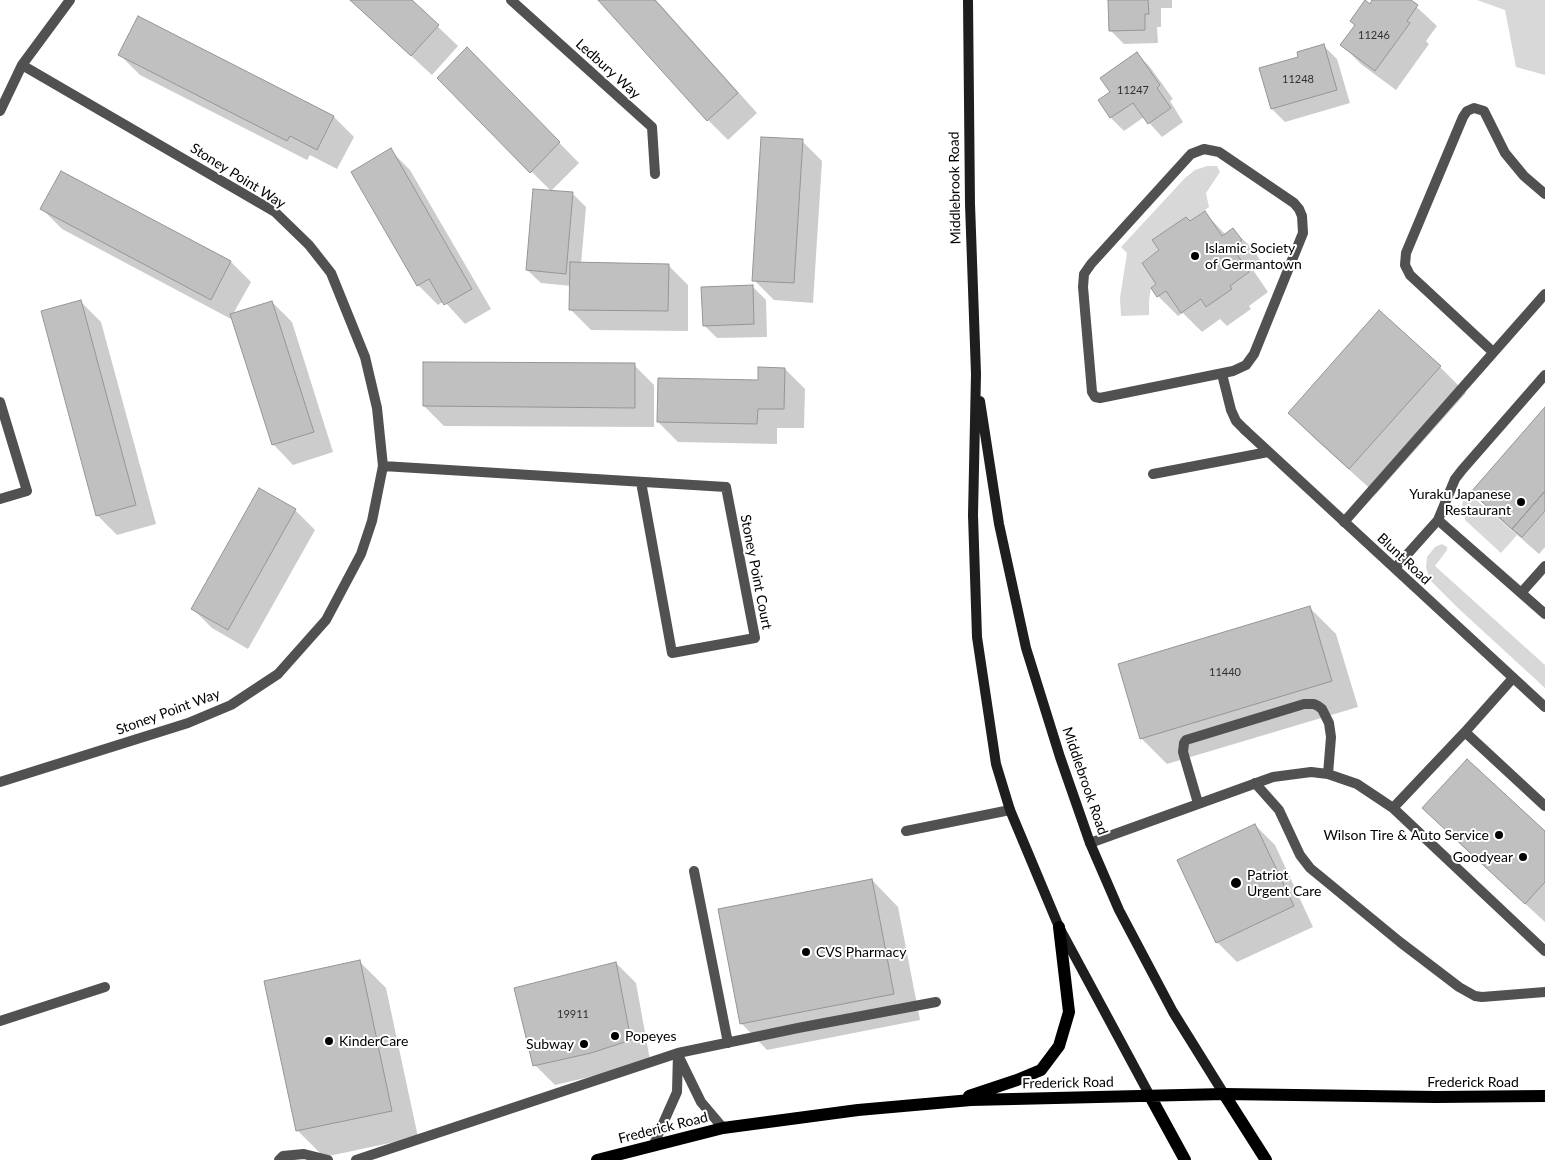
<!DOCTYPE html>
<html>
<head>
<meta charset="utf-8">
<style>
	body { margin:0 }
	canvas { display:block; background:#fff }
</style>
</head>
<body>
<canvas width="1545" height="1160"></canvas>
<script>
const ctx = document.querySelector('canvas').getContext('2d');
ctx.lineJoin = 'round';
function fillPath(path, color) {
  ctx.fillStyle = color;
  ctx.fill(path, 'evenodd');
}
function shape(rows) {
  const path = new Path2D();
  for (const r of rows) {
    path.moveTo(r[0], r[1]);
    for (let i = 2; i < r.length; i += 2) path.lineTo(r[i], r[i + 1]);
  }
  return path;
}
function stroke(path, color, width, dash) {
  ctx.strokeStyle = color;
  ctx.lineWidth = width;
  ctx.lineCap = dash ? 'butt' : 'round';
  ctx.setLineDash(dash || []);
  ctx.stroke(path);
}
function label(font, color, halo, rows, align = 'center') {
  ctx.font = font + ' Lato,sans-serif';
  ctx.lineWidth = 4;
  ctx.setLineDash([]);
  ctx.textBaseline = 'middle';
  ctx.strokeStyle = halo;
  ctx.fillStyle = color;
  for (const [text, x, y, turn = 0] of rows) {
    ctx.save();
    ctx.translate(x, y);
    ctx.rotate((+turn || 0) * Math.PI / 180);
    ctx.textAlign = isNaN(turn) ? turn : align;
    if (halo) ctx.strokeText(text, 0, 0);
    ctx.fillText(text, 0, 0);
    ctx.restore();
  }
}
fillPath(shape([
	[1477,0,1545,0,1545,75,1516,67,1505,10],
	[1207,166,1217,166,1220,172,1206,193,1209,207,1190,221,1186,217,1153,240,1159,250,1142,262,1156,284,1151,288,1149,301,1149,315,1121,316,1120,298,1127,253,1121,247,1185,178,1195,170],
	[1467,492,1517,535,1501,553,1465,520,1462,504],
	[1442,544,1447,547,1447,550,1435,566,1545,665,1545,688,1459,609,1430,580,1426,567,1427,557,1435,547]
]), '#d8d8d8');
fillPath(shape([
	[350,0,410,0,458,46,432,75],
	[600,0,656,0,757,113,728,140,708,120],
	[1110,0,1172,0,1172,8,1161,8,1161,27,1157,27,1158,43,1124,44,1111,31],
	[1374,0,1409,0,1437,26,1426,41,1429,44,1396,90,1362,65,1342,45],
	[139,18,334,117,354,137,337,169,310,155,307,160,140,75,120,55],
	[1323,45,1337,59,1350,103,1285,122,1272,109,1300,57],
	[1137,54,1150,67,1173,99,1170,101,1183,122,1162,137,1144,117,1124,131,1111,118,1111,93],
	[487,69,579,163,551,191,438,78],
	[802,141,822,161,813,303,774,300,754,280],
	[390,150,410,170,491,309,465,324,444,301,438,305,418,285],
	[61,172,231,262,251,282,233,314,272,302,292,322,333,452,293,465,274,445,232,317,231,319,62,229,42,209],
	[572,193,586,207,581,264,668,265,688,285,688,331,591,330,571,310,571,286,541,283,527,270],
	[1204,212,1226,235,1233,230,1253,249,1260,260,1251,267,1268,292,1249,306,1251,309,1227,326,1220,319,1202,332,1183,313,1178,316,1158,296,1158,284,1161,251,1190,222],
	[752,286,766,300,767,337,717,338,704,325],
	[81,302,101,322,156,524,117,535,97,515],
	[634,365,654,385,654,427,444,426,424,406],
	[1440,367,1466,393,1376,494,1315,439,1289,413],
	[785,369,805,389,804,428,777,428,777,444,678,442,658,422,759,382],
	[1545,409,1545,547,1539,554,1498,518,1472,492],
	[295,510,315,530,248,649,212,628,192,608],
	[1310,608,1336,634,1358,707,1167,764,1141,738],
	[1255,825,1275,845,1313,927,1237,962,1217,942],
	[1545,833,1545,922,1449,834],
	[872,880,898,907,920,1020,767,1050,741,1023],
	[360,962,386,988,418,1137,324,1157,298,1131,266,982],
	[616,963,636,983,650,1060,611,1072,555,1085,535,1065]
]), '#0003');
const building = shape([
	[350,0,412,0,439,25,411,56,350,0],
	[598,0,655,0,738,93,707,121,598,0],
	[1108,0,1148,0,1149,14,1145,14,1145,30,1109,31,1108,0],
	[1365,0,1370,4,1372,0,1411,0,1418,5,1407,21,1410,23,1375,71,1340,45,1355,25,1350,21,1365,0],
	[138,16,334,116,317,150,290,136,287,141,118,55,138,16],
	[1324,44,1337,90,1271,109,1259,68,1298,57,1297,52,1324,44],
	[467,47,560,142,530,173,437,78,467,47],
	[1137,52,1160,85,1157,88,1171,108,1148,124,1133,103,1110,118,1098,100,1110,92,1100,78,1137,52],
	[761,137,803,139,794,283,752,281,761,137],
	[391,148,472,289,444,305,429,279,417,286,351,172,391,148],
	[61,171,231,261,211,300,40,209,61,171],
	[533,189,573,192,566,274,526,270,533,189],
	[1205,211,1222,236,1233,228,1242,240,1232,247,1249,272,1230,286,1232,289,1206,307,1201,299,1181,313,1166,291,1157,297,1151,288,1156,284,1142,263,1159,250,1152,240,1186,217,1190,221,1205,211],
	[570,262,669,264,668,311,569,310,570,262],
	[753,285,754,324,703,326,701,287,753,285],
	[81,300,136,505,96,516,41,311,81,300],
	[272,301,314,432,272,445,230,314,272,301],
	[1379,310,1441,366,1349,469,1288,413,1379,310],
	[423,362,635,363,635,408,423,406,423,362],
	[758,367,785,368,784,409,758,409,757,424,657,422,658,378,758,380,758,367],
	[1545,407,1545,491,1512,529,1471,492,1545,407],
	[259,488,296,509,228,630,191,609,259,488],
	[1545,491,1545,511,1522,537,1512,529,1545,491],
	[1310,606,1332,681,1140,739,1118,664,1310,606],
	[1467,759,1545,831,1545,882,1525,904,1422,808,1467,759],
	[1255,824,1294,906,1216,943,1177,860,1255,824],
	[872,879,894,994,740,1024,718,909,872,879],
	[360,960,392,1111,296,1131,264,981,360,960],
	[616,962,631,1040,591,1053,533,1066,514,988,616,962]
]);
fillPath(building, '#c0c0c0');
stroke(building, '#959595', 1);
stroke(shape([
	[1204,149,1219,152,1294,203,1299,209,1302,216,1303,233,1254,354,1246,365,1233,371,1100,398,1095,397,1092,392,1083,287,1084,274,1091,264,1191,154,1204,149],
	[1493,352,1410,275,1405,265,1406,253,1463,117,1467,111,1474,108,1484,111,1505,153,1524,176,1545,194],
	[1222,374,1231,410,1236,421,1245,430],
	[1153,474,1268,452],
	[1438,520,1455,479,1462,470,1545,375],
	[1344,522,1545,294],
	[1395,568,1438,520,1545,614],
	[1521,593,1545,566],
	[1513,678,1465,732,1545,806],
	[1255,783,1279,810,1300,855,1310,868,1400,942,1459,987,1475,996,1482,997,1545,992],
	[1198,803,1183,752,1184,743,1186,740,1304,704,1314,704,1318,706,1322,709,1329,723,1331,737,1328,774],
	[1393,808,1465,732],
	[906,831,1010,810],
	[1090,843,1273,777,1311,772,1328,774,1357,784,1393,808,1545,951],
	[694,871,728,1043],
	[0,1021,105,987],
	[679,1057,701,1102,723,1128],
	[653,1146,677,1092,678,1053],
	[279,1160,283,1156,304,1154,328,1160],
	[356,1160,678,1053,798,1028,936,1002]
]), '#515151', 10);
stroke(shape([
	[511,0,652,127,655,174],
	[0,111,22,65,70,0],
	[0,402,27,491,0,499],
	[1245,430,1545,707],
	[383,466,726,487,755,638,672,653,641,482],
	[0,782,188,723,231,705,278,674,326,620,361,554,372,521,383,466,377,408,365,357,331,273,309,245,275,212,22,65]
]), '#515151', 10);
stroke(shape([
	[968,0,970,204,976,374,973,515,977,637,996,764,1010,810,1059,927,1150,1096],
	[980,401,999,524,1026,648,1060,757,1090,843,1119,910,1173,1012,1224,1094]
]), '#1e1e1e', 10);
stroke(shape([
	[1224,1094,1266,1160],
	[969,1096,1017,1080,1041,1070,1059,1046,1069,1012,1059,927],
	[1150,1096,1185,1160],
	[597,1160,723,1128,858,1110,971,1100,1224,1094,1436,1097,1545,1096]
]), '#000', 12);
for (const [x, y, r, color] of [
	[1195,256,5,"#000"],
	[1521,502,5,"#000"],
	[1499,835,5,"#000"],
	[1523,857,5,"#000"],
	[1236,883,6,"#000"],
	[806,952,5,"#000"],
	[615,1036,5,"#000"],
	[329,1041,5,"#000"],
	[584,1044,5,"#000"]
]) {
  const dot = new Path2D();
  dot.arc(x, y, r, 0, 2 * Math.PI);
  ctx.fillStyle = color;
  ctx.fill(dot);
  stroke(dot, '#fff', 2);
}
label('11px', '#303030', null, [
	["11246",1374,35],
	["11248",1298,79],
	["11247",1133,90],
	["11440",1225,672],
	["19911",573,1014]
]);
label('14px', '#000', '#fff', [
	["Ledbury Way",608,69,42],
	["Stoney Point Way",238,176,32],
	["Middlebrook Road",955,188,-91],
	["Blunt Road",1404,559,43],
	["Stoney Point Court",756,572,79],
	["Stoney Point Way",168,712,-20],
	["Middlebrook Road",1085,781,71],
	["Frederick Road",1473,1082],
	["Frederick Road",1068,1083,-1],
	["Frederick Road",663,1128,-14]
]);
label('14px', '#000', '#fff', [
	["Islamic Society",1205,248],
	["of Germantown",1205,264],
	["Yuraku Japanese",1511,494,"right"],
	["Restaurant",1511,510,"right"],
	["Wilson Tire & Auto Service",1489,835,"right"],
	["Goodyear",1513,857,"right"],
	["Patriot",1247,875],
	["Urgent Care",1247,891],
	["CVS Pharmacy",816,952],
	["Popeyes",625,1036],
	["KinderCare",339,1041],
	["Subway",574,1044,"right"]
], 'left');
</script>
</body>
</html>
